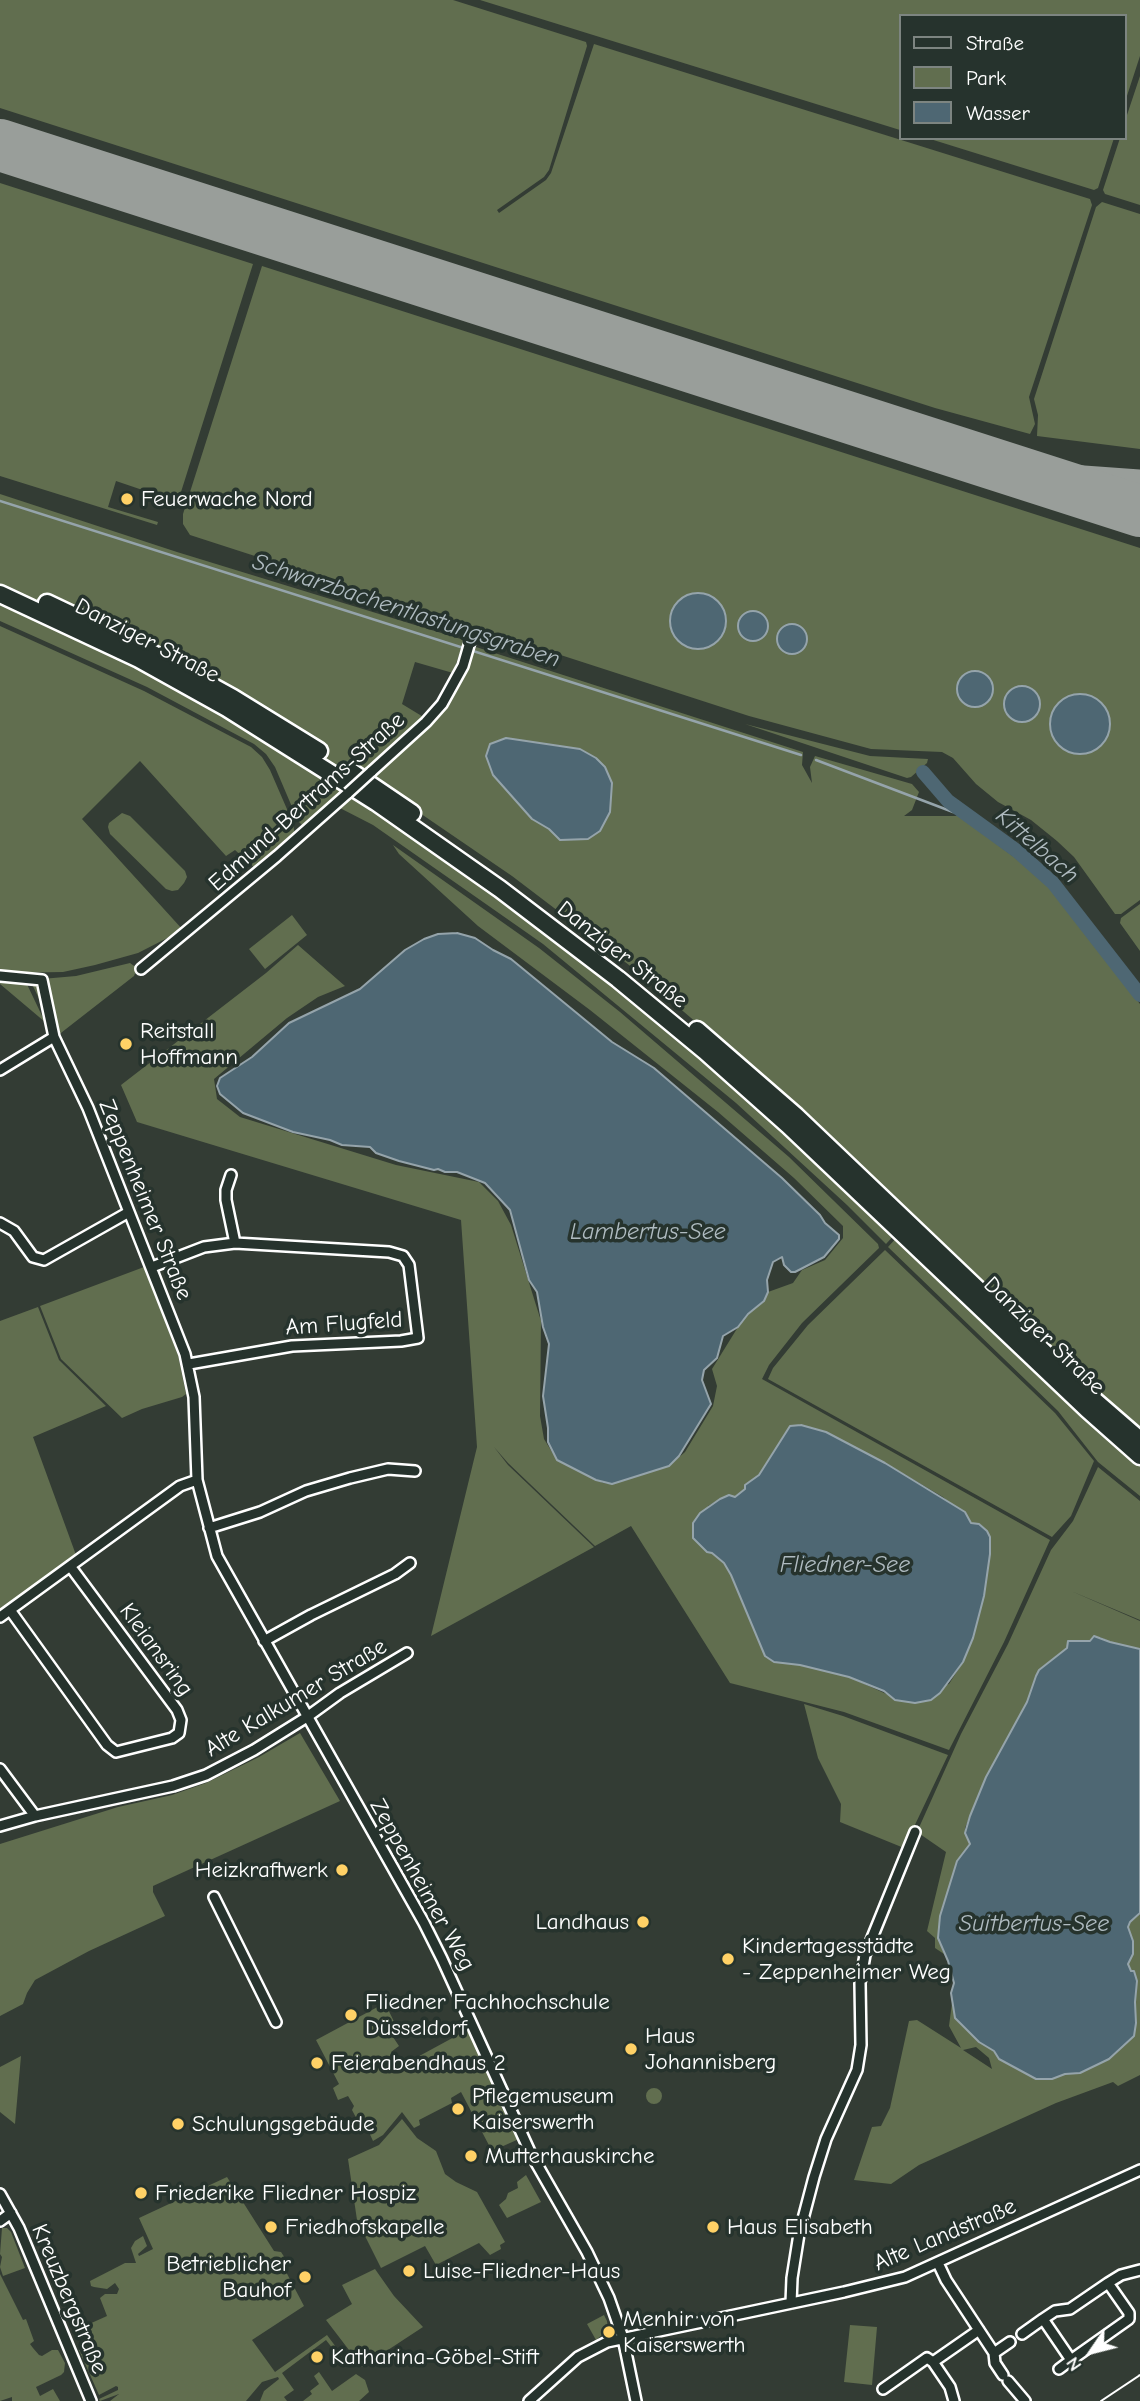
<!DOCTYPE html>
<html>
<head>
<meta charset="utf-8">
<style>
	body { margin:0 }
	#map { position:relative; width:1140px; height:2401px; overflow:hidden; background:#333c34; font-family:"Comic Neue",sans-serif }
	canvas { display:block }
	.legend { position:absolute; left:899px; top:14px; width:228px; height:126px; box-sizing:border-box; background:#26332d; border:2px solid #7d8581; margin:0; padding:9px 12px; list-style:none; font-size:21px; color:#fff }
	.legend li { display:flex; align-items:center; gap:14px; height:35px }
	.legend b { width:35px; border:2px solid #7d8581 }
	.north { position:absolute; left:1056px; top:2317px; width:70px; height:70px; -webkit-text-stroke:5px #26332d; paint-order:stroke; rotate:235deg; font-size:19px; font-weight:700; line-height:28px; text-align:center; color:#fff }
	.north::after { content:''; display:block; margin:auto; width:24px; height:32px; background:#fff; clip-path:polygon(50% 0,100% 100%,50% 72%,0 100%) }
</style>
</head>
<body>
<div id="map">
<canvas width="1140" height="2401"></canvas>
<ul class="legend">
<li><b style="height:9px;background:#26332d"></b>Straße</li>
<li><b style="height:19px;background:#616e4f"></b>Park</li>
<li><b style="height:19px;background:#4e6773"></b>Wasser</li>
</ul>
<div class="north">N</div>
</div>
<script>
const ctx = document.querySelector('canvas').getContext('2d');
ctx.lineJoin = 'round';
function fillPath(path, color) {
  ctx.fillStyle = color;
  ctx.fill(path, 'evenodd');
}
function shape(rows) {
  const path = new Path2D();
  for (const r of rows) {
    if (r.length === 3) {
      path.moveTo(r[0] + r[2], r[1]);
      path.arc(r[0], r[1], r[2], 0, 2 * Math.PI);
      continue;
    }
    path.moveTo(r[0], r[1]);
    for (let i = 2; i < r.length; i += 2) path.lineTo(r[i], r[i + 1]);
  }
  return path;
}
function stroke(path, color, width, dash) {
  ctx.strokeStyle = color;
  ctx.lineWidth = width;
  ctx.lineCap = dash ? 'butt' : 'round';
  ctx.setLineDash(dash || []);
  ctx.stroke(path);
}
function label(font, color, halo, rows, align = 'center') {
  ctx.font = font + ' "Comic Neue",sans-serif';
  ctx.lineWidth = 7;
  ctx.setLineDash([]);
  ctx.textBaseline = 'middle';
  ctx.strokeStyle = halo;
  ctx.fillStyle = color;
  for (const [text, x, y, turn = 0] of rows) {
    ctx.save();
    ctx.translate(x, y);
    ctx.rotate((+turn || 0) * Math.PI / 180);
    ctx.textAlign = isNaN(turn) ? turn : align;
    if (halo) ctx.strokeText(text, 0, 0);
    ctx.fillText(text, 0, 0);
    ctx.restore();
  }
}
fillPath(shape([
	[0,0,453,0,586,42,587,46,549,170,544,177,497,210,499,213,546,180,551,173,594,44,1090,199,1092,205,1029,397,1035,424,1030,434,935,408,0,108],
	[480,0,1140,0,1140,56,1124,105,1124,16,900,16,900,130],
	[1140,76,1140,205,1105,194,1103,190,1120,138,1124,138,1124,124],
	[927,138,1114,138,1098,188,1094,190],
	[0,183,253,264,181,492,169,499,116,481,108,507,158,522,157,525,0,476],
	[1102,202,1140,214,1140,449,1037,436,1038,415,1034,399,1096,207],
	[262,266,1140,548,1140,900,1121,914,1115,914,1074,857,1057,841,1031,820,998,802,976,784,953,758,942,752,871,749,749,716,190,535,183,524,183,514],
	[0,494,177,552,464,640,453,673,415,662,402,704,425,718,304,827,298,821,275,767,266,754,254,744,147,687,0,621],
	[0,626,144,691,251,747,262,757,270,770,293,823,295,836,257,870,235,850,226,856,140,761,82,819,183,930,138,953,95,965,63,972,0,973],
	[476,647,803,752,802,765,812,783,810,767,815,756,912,784,919,792,912,810,904,816,960,816,1048,883,1140,1004,1140,1432,1099,1397,800,1111,629,965,512,876,370,779,429,725,445,708,461,683],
	[745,724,870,756,928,759,927,763,911,777,907,778],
	[353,792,437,848,702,1053,897,1232,886,1244,847,1205,736,1103,543,944,373,825,336,806],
	[122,813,130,816,185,871,187,877,184,883,178,890,172,891,166,889,110,834,108,827,109,823],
	[393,845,539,948,620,1012,789,1157,878,1244,879,1248,802,1323,769,1365,762,1379,1050,1540,1004,1642,949,1750,844,1712,730,1683,631,1526,595,1546,508,1463,494,1447,508,1465,594,1547,431,1636,477,1447,461,1220,137,1122,121,1085,266,973,298,945,345,986,318,997,287,1018,214,1079,217,1099,240,1117,396,1165,479,1182,498,1201,511,1225,541,1321,540,1416,544,1439,557,1460,603,1483,613,1484,669,1466,685,1452,713,1406,717,1386,712,1369,738,1327,748,1314,764,1301,768,1292,793,1283,802,1270,825,1260,843,1238,843,1226,794,1178,718,1112,590,1010,478,926,399,854],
	[801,1425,826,1432,885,1463,943,1497,971,1523,980,1524,987,1531,990,1537,990,1554,984,1596,963,1662,949,1684,893,1697,849,1677,800,1665,774,1662,757,1638,751,1618,731,1575,724,1563,712,1553,708,1506,720,1499,735,1497,746,1489,745,1485,759,1475,790,1426],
	[1140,904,1140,951,1120,923,1121,918],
	[292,915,307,935,265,969,249,949],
	[130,963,137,968,134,976,57,1036,30,980,76,976],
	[0,978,24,978,45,1022,0,984],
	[899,1235,1140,1463,1140,1496,1098,1462,1058,1411,888,1247],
	[885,1250,1055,1413,1094,1461,1071,1516,1052,1537,768,1379,773,1368,808,1325],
	[144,1267,178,1355,186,1394,182,1397,142,1409,122,1418,61,1359,40,1306],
	[38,1307,59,1360,106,1406,33,1437,76,1555,0,1611,0,1321],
	[1098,1467,1140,1501,1140,1620,1071,1591,1140,1621,1140,1649,1110,1642,1100,1637,1087,1642,1078,1641,1055,1657,1036,1676,1027,1702,986,1777,965,1828,970,1844,958,1861,942,1908,938,1938,944,1954,935,1948,935,1938,927,1931,946,1852,917,1832,961,1734,1008,1644,1051,1550,1073,1521],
	[804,1704,843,1716,948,1755,904,1848,840,1822,841,1804,818,1758],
	[300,1733,340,1801,153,1886,153,1892,165,1916,89,1951,35,1980,27,1993,23,2004,0,2016,0,1844,118,1807,172,1795,206,1783,259,1757],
	[1140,1913,1140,2075,1118,2086,1113,2082,1056,2103,919,2165,891,2184,854,2180,872,2127,881,2126,890,2108,909,2021,917,2020,961,2048,949,2026,952,2003,955,2018,965,2029,994,2051,999,2059,1036,2079,1052,2079,1065,2074,1080,2073,1109,2059,1136,2023,1135,2002,1137,1981,1128,1964,1133,1941,1128,1927,1130,1922],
	[976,2047,989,2058,992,2069,963,2050],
	[385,2003,399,2032,393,2037,399,2046,391,2052,399,2067,469,2029,519,2139,492,2151,461,2092,451,2098,452,2103,419,2120,420,2125,414,2128,402,2112,383,2135,373,2141,367,2128,362,2129,352,2110,354,2106,348,2096,338,2100,333,2088,339,2084,316,2040],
	[21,2056,15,2124,0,2112,0,2067],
	[654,2096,8],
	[402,2119,417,2138,436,2151,445,2174,456,2182,477,2192,505,2242,500,2245,501,2249,490,2255,479,2243,436,2265,425,2246,381,2268,357,2220,348,2159,379,2145],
	[526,2175,541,2202,507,2218,499,2205,506,2199,508,2193,518,2188,517,2182],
	[227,2177,274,2251,281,2252,287,2261,284,2268,304,2306,252,2340,275,2372,327,2335,336,2347,333,2349,326,2340,282,2373,294,2390,284,2397,287,2401,260,2401,264,2391,279,2379,278,2377,262,2382,246,2401,110,2401,119,2394,100,2401,99,2399,118,2390,118,2387,116,2386,99,2395,79,2350,85,2348,83,2342,89,2339,87,2337,83,2339,78,2329,107,2316,100,2298,105,2294,117,2294,119,2289,115,2283,107,2289,94,2287,91,2286,90,2281,125,2263,136,2263,131,2248,135,2241,143,2236,147,2246,138,2254,139,2256,153,2249,139,2218],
	[2,2228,7,2228,11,2232,25,2268,3,2276,0,2267,2,2257,0,2254],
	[375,2269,394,2296,423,2327,362,2367,326,2320,352,2304,342,2285],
	[0,2274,23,2320,26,2319,34,2341,30,2344,33,2348,39,2355,42,2356,52,2350,58,2350,65,2363,64,2372,61,2375,36,2387,40,2396,53,2389,60,2401,12,2401,12,2397,0,2401],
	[604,2315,607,2321,608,2330,596,2340,587,2324],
	[850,2325,877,2327,872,2385,844,2382],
	[319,2372,332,2391,356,2374,365,2380,369,2392,359,2401,303,2401,312,2394,310,2391,319,2384,314,2376]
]), '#616e4f');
const water = shape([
	[698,621,28],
	[753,626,15],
	[792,639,15],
	[975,689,18],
	[1022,704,18],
	[1080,724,30],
	[506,738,580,749,596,758,605,767,612,783,610,812,600,831,588,839,560,840,549,829,532,819,493,775,486,756,490,744,506,738],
	[457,933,475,938,493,950,511,959,612,1042,654,1068,782,1178,820,1215,825,1223,839,1235,839,1239,824,1257,795,1272,791,1272,784,1265,782,1257,773,1262,767,1280,768,1292,764,1301,748,1314,738,1327,723,1336,717,1358,704,1370,702,1380,711,1404,679,1456,669,1466,612,1484,596,1480,557,1460,548,1442,548,1428,543,1396,549,1344,543,1327,537,1292,529,1280,510,1210,485,1183,457,1172,445,1172,438,1169,434,1170,399,1161,376,1153,370,1147,342,1145,330,1140,293,1132,243,1113,220,1094,217,1086,220,1078,252,1057,289,1023,360,989,405,950,424,939,438,934,457,933],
	[801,1425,826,1432,885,1463,965,1512,971,1523,979,1524,987,1531,990,1537,990,1554,984,1596,973,1638,963,1662,940,1693,931,1700,915,1703,895,1700,884,1691,849,1677,800,1665,774,1662,765,1656,731,1575,724,1563,712,1553,707,1552,693,1538,693,1523,700,1513,720,1499,729,1495,735,1497,745,1489,745,1485,759,1475,790,1426,801,1425],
	[1094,1636,1110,1642,1140,1649,1140,1913,1130,1922,1128,1927,1133,1941,1133,1954,1128,1964,1131,1971,1134,1971,1137,1981,1135,2002,1136,2023,1134,2036,1109,2059,1080,2073,1065,2074,1052,2079,1036,2079,999,2059,994,2051,979,2042,955,2018,951,1993,954,1983,948,1961,938,1938,940,1916,957,1861,970,1844,965,1833,970,1816,986,1777,1027,1702,1036,1676,1039,1670,1067,1648,1068,1641,1090,1641,1094,1636]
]);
fillPath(water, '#4e6773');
stroke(water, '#95a4ab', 2);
stroke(shape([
	[0,501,801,755],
	[816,760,953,812,962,813]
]), '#95a4ab', 2.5);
stroke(shape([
	[923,772,948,801,1017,851,1053,883,1140,995]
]), '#4e6773', 14);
stroke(shape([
	[957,452,1026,468,1070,475,1140,480]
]), '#999e9a', 21);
stroke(shape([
	[0,145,1140,511]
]), '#999e9a', 52);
const street = shape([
	[371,772,426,722,442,704,463,666,470,642],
	[141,969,277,856,348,793],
	[0,976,42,980,54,1037,88,1108,185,1354,194,1397,197,1480,217,1556,424,1923,442,1959,531,2154,587,2252,609,2298,623,2338,636,2401],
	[0,1070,54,1037],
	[231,1175,226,1190,226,1200,235,1243],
	[0,1223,14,1231,33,1257,44,1260,129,1212],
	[152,1267,204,1247,235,1243,389,1252,403,1256,409,1265,418,1338,401,1341,292,1346,189,1364],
	[209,1528,260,1512,306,1491,350,1478,388,1469,415,1471],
	[10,1610,107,1745,116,1752,172,1738,179,1733,181,1720,177,1710,70,1566],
	[0,1617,180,1486,197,1480],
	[264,1641,311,1615,395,1574,410,1563],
	[0,1769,35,1816],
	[0,1826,35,1816,173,1786,206,1775,254,1750,307,1717,340,1693,407,1653],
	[214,1897,276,2022],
	[0,2194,19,2228,91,2401],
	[0,2221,11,2213],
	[938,2263,946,2280,994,2353,995,2363,1003,2375],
	[1108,2283,1129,2313,1129,2319,1071,2360,1043,2319,1055,2311,1070,2309,1108,2283,1121,2275,1140,2270],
	[791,2303,792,2278,799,2234,814,2177,826,2139,857,2070,861,2045,860,1983,865,1955,915,1832],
	[1022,2334,1043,2319],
	[994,2353,1010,2342],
	[933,2362,950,2387,954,2401],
	[1059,2369,1071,2360],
	[1008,2381,1025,2401],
	[883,2389,927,2358,933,2362,979,2330],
	[529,2401,578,2357,607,2342,844,2292,905,2277,1140,2170]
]);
const highway = shape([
	[0,594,139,659,227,708,376,802,500,889,618,979,705,1051,788,1125,1087,1409,1140,1456],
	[47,603,146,650,233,698,319,751],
	[350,771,412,813],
	[697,1030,796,1116,1095,1401,1140,1440]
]);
stroke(street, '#fff', 14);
stroke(highway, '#fff', 21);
stroke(street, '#26332d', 9);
stroke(highway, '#26332d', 16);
stroke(shape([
	[1101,2401,1140,2375]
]), '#fff', 2);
const streetBridge = shape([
	[348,793,371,772]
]);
stroke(streetBridge, '#fff', 14, []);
stroke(streetBridge, '#26332d', 9);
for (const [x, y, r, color] of [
	[127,499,7,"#ffd166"],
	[126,1044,7,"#ffd166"],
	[342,1870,7,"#ffd166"],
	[643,1922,7,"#ffd166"],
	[728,1959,7,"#ffd166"],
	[351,2015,7,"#ffd166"],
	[631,2049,7,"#ffd166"],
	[317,2063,7,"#ffd166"],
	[458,2109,7,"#ffd166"],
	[178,2124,7,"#ffd166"],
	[471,2156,7,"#ffd166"],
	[141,2193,7,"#ffd166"],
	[271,2227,7,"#ffd166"],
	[713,2227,7,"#ffd166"],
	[409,2271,7,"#ffd166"],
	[305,2277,7,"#ffd166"],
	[609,2332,7,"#ffd166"],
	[317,2357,7,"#ffd166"]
]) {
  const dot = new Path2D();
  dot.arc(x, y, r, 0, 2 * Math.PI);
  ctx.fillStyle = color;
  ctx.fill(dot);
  stroke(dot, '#26332d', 2.5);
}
label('23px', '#fff', '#26332d', [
	["Feuerwache Nord",141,499],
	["Reitstall",140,1031],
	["Hoffmann",140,1057],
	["Heizkraftwerk",328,1870,"right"],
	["Landhaus",629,1922,"right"],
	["Kindertagesstädte",742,1946],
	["- Zeppenheimer Weg",742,1972],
	["Fliedner Fachhochschule",365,2002],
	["Düsseldorf",365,2028],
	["Haus",645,2036],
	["Johannisberg",645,2062],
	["Feierabendhaus 2",331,2063],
	["Pflegemuseum",472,2096],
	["Kaiserswerth",472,2122],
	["Schulungsgebäude",192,2124],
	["Mutterhauskirche",485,2156],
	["Friederike Fliedner Hospiz",155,2193],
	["Friedhofskapelle",285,2227],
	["Haus Elisabeth",727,2227],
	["Betrieblicher",291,2264,"right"],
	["Bauhof",291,2290,"right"],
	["Luise-Fliedner-Haus",423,2271],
	["Menhir von",623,2319],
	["Kaiserswerth",623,2345],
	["Katharina-Göbel-Stift",331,2357]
], 'left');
label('23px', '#fff', '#26332d', [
	["Danziger Straße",147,641,27],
	["Edmund-Bertrams-Straße",307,802,-42],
	["Danziger Straße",622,955,38],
	["Zeppenheimer Straße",145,1200,68],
	["Am Flugfeld",344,1324,-4],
	["Danziger Straße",1044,1336,44],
	["Kleiansring",156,1650,54],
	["Alte Kalkumer Straße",296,1698,-31],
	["Zeppenheimer Weg",422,1885,61],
	["Alte Landstraße",945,2235,-23],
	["Kreuzbergstraße",69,2299,67]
]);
label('italic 24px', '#afbbc0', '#26332d', [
	["Schwarzbachentlastungsgraben",406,611,18],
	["Kittelbach",1037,846,41],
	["Lambertus-See",648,1232],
	["Fliedner-See",845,1565],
	["Suitbertus-See",1034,1924]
]);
</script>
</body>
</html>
